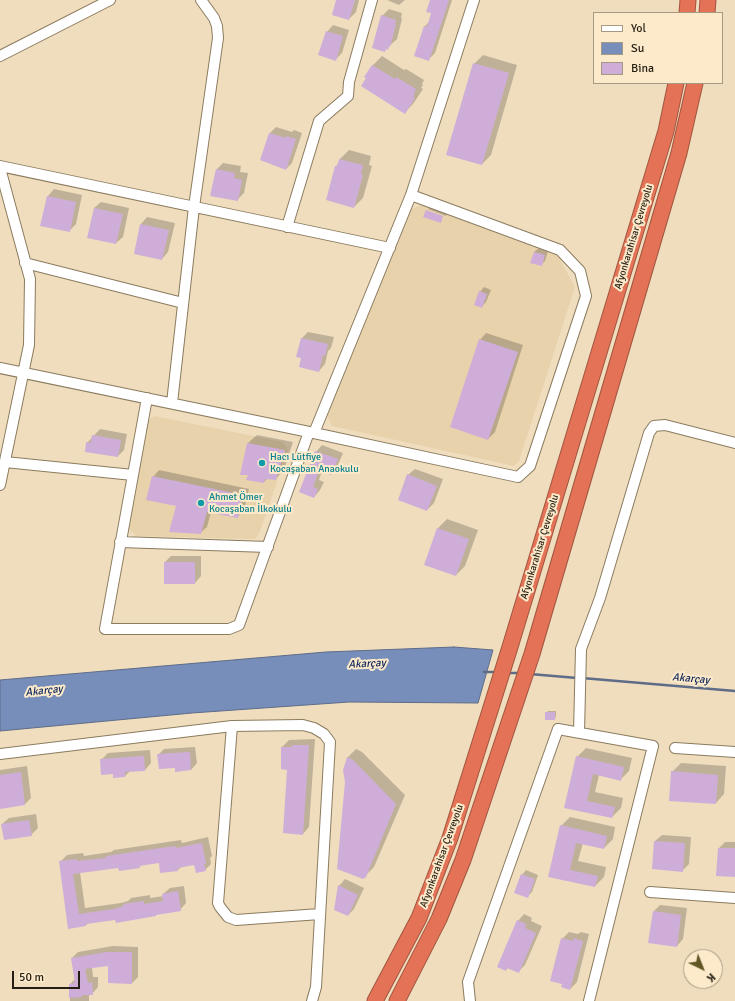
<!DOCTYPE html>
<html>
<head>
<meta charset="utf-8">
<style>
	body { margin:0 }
	#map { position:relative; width:735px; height:1001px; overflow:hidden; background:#efddbe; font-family:Signika,sans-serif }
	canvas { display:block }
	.legend { position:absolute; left:593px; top:12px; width:130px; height:72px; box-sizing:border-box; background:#fceacb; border:1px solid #a69981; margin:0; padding:5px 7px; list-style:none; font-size:12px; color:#251f13 }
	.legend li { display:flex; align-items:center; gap:8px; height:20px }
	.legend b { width:20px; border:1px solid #a69981 }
	.north { position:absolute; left:683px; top:949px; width:40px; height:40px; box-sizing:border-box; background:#fceacb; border:1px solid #a69981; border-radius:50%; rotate:137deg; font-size:11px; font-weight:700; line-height:16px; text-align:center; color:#251f13 }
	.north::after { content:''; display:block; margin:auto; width:14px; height:18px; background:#605623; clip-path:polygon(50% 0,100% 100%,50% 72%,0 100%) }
	.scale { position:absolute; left:12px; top:971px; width:68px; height:18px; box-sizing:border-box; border:2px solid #251f13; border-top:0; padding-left:5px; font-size:12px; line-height:14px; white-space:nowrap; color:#251f13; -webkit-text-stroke:3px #fceacb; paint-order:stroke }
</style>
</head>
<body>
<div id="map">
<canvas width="735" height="1001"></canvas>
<ul class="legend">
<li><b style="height:5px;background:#fff"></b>Yol</li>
<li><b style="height:11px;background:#778dba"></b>Su</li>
<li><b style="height:11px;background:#ceadd9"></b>Bina</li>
</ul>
<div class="north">K</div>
<div class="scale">50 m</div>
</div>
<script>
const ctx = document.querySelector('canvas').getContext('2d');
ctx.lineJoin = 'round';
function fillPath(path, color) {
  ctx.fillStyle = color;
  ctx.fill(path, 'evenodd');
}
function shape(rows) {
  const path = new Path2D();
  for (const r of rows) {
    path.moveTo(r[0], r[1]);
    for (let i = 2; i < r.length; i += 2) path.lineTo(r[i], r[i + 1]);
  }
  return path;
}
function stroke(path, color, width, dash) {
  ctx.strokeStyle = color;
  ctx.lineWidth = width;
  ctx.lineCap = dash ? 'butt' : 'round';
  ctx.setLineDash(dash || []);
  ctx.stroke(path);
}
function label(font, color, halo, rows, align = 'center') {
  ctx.font = font + ' Signika,sans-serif';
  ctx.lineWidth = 4;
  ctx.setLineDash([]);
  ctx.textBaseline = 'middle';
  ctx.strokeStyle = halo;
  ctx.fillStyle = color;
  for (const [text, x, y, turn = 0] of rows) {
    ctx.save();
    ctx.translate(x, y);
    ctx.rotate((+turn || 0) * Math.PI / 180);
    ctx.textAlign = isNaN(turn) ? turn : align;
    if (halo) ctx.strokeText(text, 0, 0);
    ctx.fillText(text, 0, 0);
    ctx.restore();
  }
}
fillPath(shape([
	[422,205,558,256,575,287,519,461,514,466,332,426,327,415,411,209],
	[154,416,283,442,288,450,259,534,255,539,136,536,128,528,147,421]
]), '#e7d2ac');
const water = shape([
	[454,647,493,650,478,703,349,702,192,713,0,731,0,680,326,652,454,647]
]);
fillPath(water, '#778dba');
stroke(water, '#5e6c88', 1);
fillPath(shape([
	[337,0,359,0,356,12,349,19],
	[387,0,405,0,399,5],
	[431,0,452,0,435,53,428,60,425,26,429,22,432,13],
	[389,9,402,13,401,18,402,19,397,39,385,50,382,16],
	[333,25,349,30,342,53,335,60,327,32],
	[483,55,517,65,491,155,482,164,474,64],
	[382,56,404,70,406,69,424,80,422,84,423,85,421,88,423,89,413,104,405,112,366,76,373,65],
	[276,127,292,132,294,130,302,133,292,163,286,169,269,134],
	[349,150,371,156,369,165,372,166,363,198,354,207,336,166,339,163,340,159],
	[223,163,241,166,240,172,248,173,244,193,237,200,216,170],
	[54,189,82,195,76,224,69,231,42,225,48,196],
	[101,202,129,208,123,237,116,243,94,208],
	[431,206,447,212,446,216,428,209],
	[147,217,175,223,168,252,162,259,135,253,141,224],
	[539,248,548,251,545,261,541,265,534,252],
	[484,287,491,290,486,302,482,306,480,292],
	[308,332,334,337,331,348,328,351,325,364,319,371,302,357,297,356,302,338],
	[486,333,523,345,495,432,488,439,480,340],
	[100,429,127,434,124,450,118,456,87,443],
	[257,435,293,442,284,470,275,479,268,478,264,482,249,475,248,443],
	[322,445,343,453,337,467,331,474,322,471,319,480,324,482,320,490,314,497,300,491,316,452],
	[415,469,443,479,434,503,427,510,408,475],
	[159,470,249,489,244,510,237,517,211,512,207,527,200,533,153,477],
	[447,519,478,530,465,566,456,575,426,564,438,528],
	[171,556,201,556,201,576,195,583,165,562],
	[548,711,556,711,556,717,554,719,546,713],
	[315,739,309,827,303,834,288,769,282,768,282,747,289,740],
	[195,747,197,763,191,770,176,767,158,755,164,749],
	[586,748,632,758,629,771,620,780,599,775,595,792,623,798,621,808,612,817,566,807,577,757],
	[356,749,362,752,405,795,374,867,363,878,347,758],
	[150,750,151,763,145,770,130,771,125,776,114,773,101,760,108,753],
	[681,763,726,766,724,794,716,803,672,772],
	[27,766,31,798,25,804,0,808,0,770],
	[36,814,38,828,31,835,2,824,9,818],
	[570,817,615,827,613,839,604,848,583,843,578,861,606,867,604,877,595,886,549,876,561,826],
	[662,835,691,837,689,864,682,871,655,841],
	[208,837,212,856,210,858,211,864,205,870,195,864,182,866,178,870,159,862,141,865,139,867,119,867,80,872,85,908,121,903,128,901,131,898,150,895,150,898,164,896,163,894,170,888,184,886,186,903,180,910,158,913,156,915,116,919,89,923,86,925,69,928,60,862,67,855,83,853,84,856,111,852,114,850,181,840,182,843],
	[725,842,735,842,735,876,719,848],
	[526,870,538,875,532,892,528,896,522,875],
	[345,879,364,888,354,909,348,915,339,886],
	[660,905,687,908,683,939,677,946,654,911],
	[524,914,532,918,531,921,542,926,525,965,518,972,508,968,506,970,518,921],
	[569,932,578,934,581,932,589,934,577,982,570,989,562,939],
	[113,946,138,947,138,977,132,983,109,964,92,967,93,977,98,977,98,987,92,994,89,994,89,1001,70,1001,70,984,75,979,72,958,78,952]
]), '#0003');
stroke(shape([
	[484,672,497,672],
	[506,673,519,673],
	[530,674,577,678],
	[582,678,735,691]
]), '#5e6c88', 2.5);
fillPath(shape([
	[336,0,355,0,349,20,332,15],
	[430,0,449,0,429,61,414,56,424,26,427,27,431,13,426,12],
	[381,15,396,20,395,25,396,25,390,47,389,46,388,50,386,49,385,52,372,48],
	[326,31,343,36,336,61,318,55],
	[473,63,509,73,482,165,446,155],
	[372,65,395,79,396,77,416,89,414,93,415,94,413,97,415,98,405,114,361,86,366,78,364,77],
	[269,133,286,138,286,136,296,139,286,170,260,160],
	[339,159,363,165,361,174,363,175,354,208,326,200,335,166,337,166],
	[216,169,235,173,234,178,242,180,238,201,210,196],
	[47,196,76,202,70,232,40,226],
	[94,208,123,214,116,244,87,238],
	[426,210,443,216,441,223,423,217],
	[140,224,169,230,162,260,134,254],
	[534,252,545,255,542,266,530,263],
	[479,291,487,294,482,308,474,305],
	[301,338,328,344,325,356,323,355,319,372,299,367,301,358,296,357],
	[479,339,518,352,488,440,450,427],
	[92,435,121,440,118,457,85,452,86,442,91,443],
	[247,443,285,450,276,480,265,479,264,483,246,480,248,475,240,475],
	[315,451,338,459,331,475,319,470,313,487,318,489,314,498,299,492],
	[407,474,437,486,427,511,398,500],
	[152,476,243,495,238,518,207,512,201,534,169,532,176,506,146,500],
	[437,528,469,539,456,576,424,565],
	[164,562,195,562,195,584,164,584],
	[545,712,555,712,555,720,545,720],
	[292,745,309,745,303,835,283,833,287,770,281,769,281,747,292,747],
	[190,752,191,770,175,772,175,768,159,769,157,754],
	[144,756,145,771,125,772,125,777,113,778,113,774,101,775,100,759],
	[576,756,624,767,621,781,593,774,587,801,615,807,612,818,564,808],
	[347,757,353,760,396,804,366,877,363,879,337,869,345,782,343,770],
	[671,771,718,775,716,804,669,801],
	[21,772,25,805,0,809,0,775],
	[29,820,32,836,4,840,1,824],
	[560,825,607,836,604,849,576,843,570,870,598,876,595,887,548,877],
	[654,841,685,843,683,872,652,869],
	[202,843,206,864,204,864,206,871,196,873,194,865,178,868,178,871,160,873,159,863,139,866,140,868,119,871,118,868,73,874,79,914,114,909,124,906,123,904,144,901,144,904,163,901,162,894,178,891,181,911,156,915,156,916,116,923,115,920,86,924,86,926,68,929,59,861,77,859,77,861,106,858,106,856,175,846,176,848],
	[718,848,735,848,735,877,716,876],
	[521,874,535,879,528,898,514,893],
	[338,885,358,895,348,916,334,910],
	[653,911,681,915,677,947,648,943],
	[517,920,526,924,525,928,536,933,519,973,507,968,506,971,497,967],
	[561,938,573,941,573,938,583,941,570,990,561,987,562,984,550,981],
	[107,952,132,952,132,984,108,983,108,966,85,969,88,983,92,982,93,995,82,995,82,997,69,998,69,984,75,983,71,958]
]), '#ceadd9');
const minor = shape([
	[0,56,110,0],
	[0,166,390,248],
	[0,168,30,279,29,345,0,485],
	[287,227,319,121,348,96,349,82,372,0],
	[25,263,183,303],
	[0,368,314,433,518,477,530,466,586,296,580,271,560,250,411,195],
	[147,398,105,629,229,629,239,625,309,432],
	[172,403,194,207,218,38,217,26,214,18,201,0],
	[314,433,411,195,474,0],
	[5,462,133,475],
	[120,542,268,547],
	[232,726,218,903,220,907,228,917,236,920,320,914],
	[579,732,581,649,600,598,649,433,654,426,665,425,735,443],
	[675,748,735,752],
	[0,754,232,726,303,725,314,728,324,734,330,742,316,987,312,1001],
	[650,892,735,898],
	[470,1001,468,982,558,729,653,746,589,1001]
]);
const highway = shape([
	[687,13,688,0],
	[707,13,708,0],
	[375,1001,419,918,450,838,510,647,666,131,676,83],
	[397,1001,439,919,463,860,532,654,679,153,695,83]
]);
stroke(minor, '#8b7b5f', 12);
stroke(highway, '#a1553f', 17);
stroke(minor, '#fff', 10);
stroke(highway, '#e47257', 15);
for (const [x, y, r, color] of [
	[262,463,4,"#0f9aa8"],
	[201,503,4,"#0f9aa8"]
]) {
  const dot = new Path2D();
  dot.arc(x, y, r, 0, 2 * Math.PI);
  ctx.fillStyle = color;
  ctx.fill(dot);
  stroke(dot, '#fceacb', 1.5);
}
label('10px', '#251f13', '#fceacb', [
	["Afyonkarahisar Çevreyolu",634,237,-73],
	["Afyonkarahisar Çevreyolu",540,547,-73],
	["Afyonkarahisar Çevreyolu",442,856,-70]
]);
label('10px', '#0d838f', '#fceacb', [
	["Hacı Lütfiye",270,457],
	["Kocaşaban Anaokulu",270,469],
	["Ahmet Ömer",209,497],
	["Kocaşaban İlkokulu",209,509]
], 'left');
label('italic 11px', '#0f275d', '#fceacb', [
	["Akarçay",367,664,-3],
	["Akarçay",691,679,5],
	["Akarçay",44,691,-6]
]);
</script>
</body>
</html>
